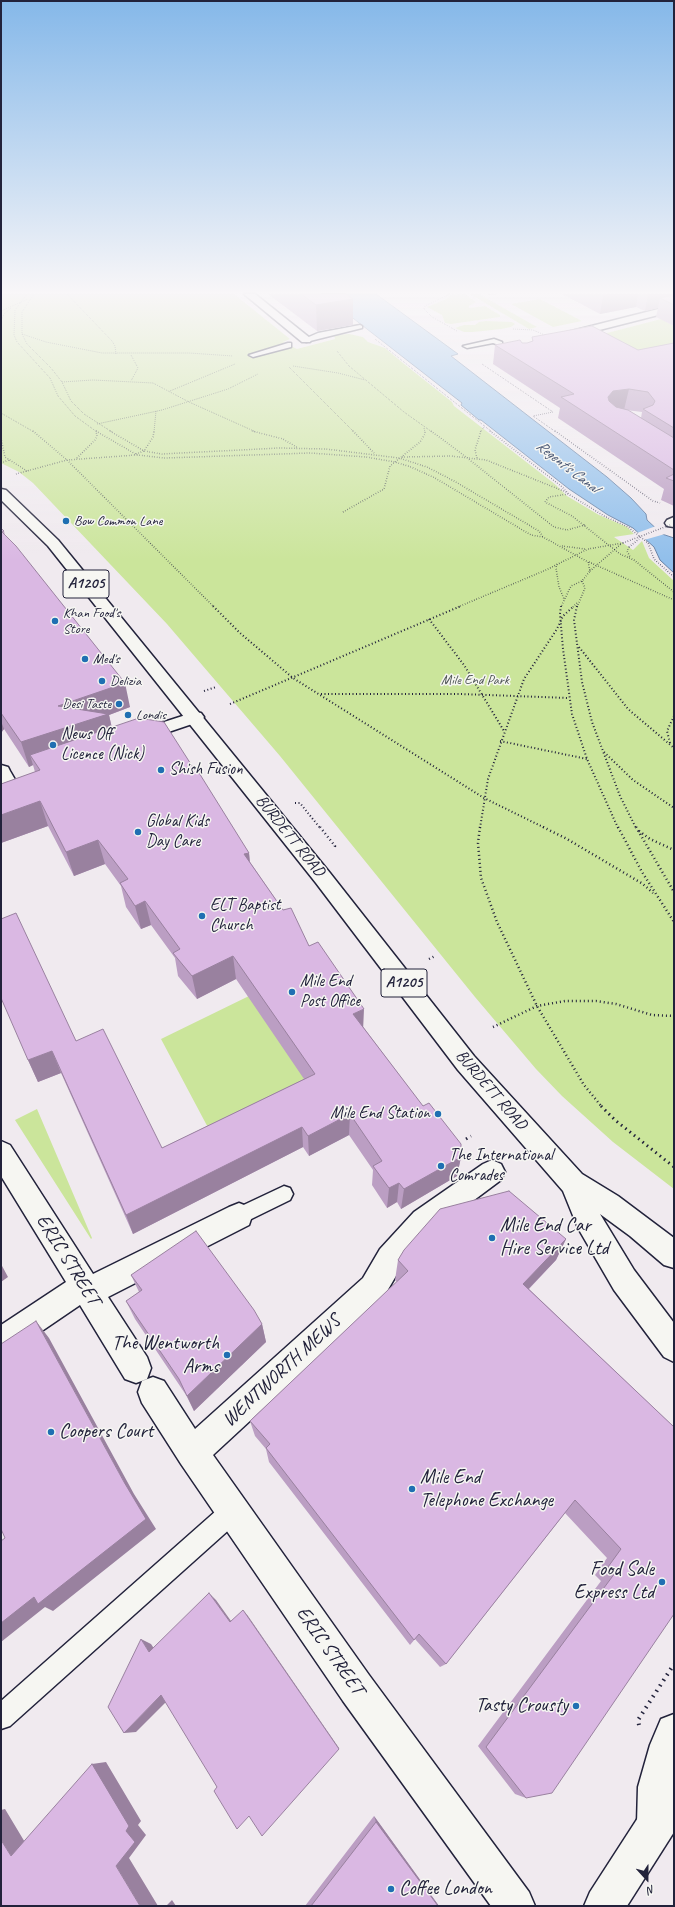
<!DOCTYPE html>
<html>
<head>
<meta charset="utf-8">
<style>
	body { margin:0 }
	#map { position:relative; width:675px; height:1907px; overflow:hidden; background:#f0eaef; font-family:Caveat,sans-serif }
	canvas { display:block }
	.frame { position:absolute; inset:0; border:2px solid #22223b; pointer-events:none }
	.north { position:absolute; left:627px; top:1859px; width:40px; height:40px; -webkit-text-stroke:3px #f6f6f2; paint-order:stroke; rotate:159deg; font-size:11px; font-weight:700; line-height:16px; text-align:center; color:#22223b }
	.north::after { content:''; display:block; margin:auto; width:14px; height:18px; background:#22223b; clip-path:polygon(50% 0,100% 100%,50% 72%,0 100%) }
</style>
</head>
<body>
<div id="map">
<canvas width="675" height="1907"></canvas>
<div class="frame"></div>
<div class="north">N</div>
</div>
<script>
const ctx = document.querySelector('canvas').getContext('2d');
ctx.lineJoin = 'round';
function fillPath(path, color) {
  ctx.fillStyle = color;
  ctx.fill(path, 'evenodd');
}
function shape(rows) {
  const path = new Path2D();
  for (const r of rows) {
    path.moveTo(r[0], r[1]);
    for (let i = 2; i < r.length; i += 2) path.lineTo(r[i], r[i + 1]);
  }
  return path;
}
function stroke(path, color, width, dash) {
  ctx.strokeStyle = color;
  ctx.lineWidth = width;
  ctx.lineCap = dash ? 'butt' : 'round';
  ctx.setLineDash(dash || []);
  ctx.stroke(path);
}
function label(font, color, halo, rows, align = 'center') {
  ctx.font = font + ' Caveat,sans-serif';
  ctx.lineWidth = 3;
  ctx.setLineDash([]);
  ctx.textBaseline = 'middle';
  ctx.strokeStyle = halo;
  ctx.fillStyle = color;
  for (const [text, x, y, turn = 0] of rows) {
    ctx.save();
    ctx.translate(x, y);
    ctx.rotate((+turn || 0) * Math.PI / 180);
    ctx.textAlign = isNaN(turn) ? turn : align;
    if (halo) ctx.strokeText(text, 0, 0);
    ctx.fillText(text, 0, 0);
    ctx.restore();
  }
}
fillPath(shape([
	[1,294,234,294,290,339,283,342,297,349,335,339,334,335,349,334,363,337,368,342,385,348,403,363,452,402,454,406,556,485,567,496,599,515,627,527,634,534,614,537,633,550,642,541,649,558,674,581,674,1189,613,1142,562,1096,536,1069,475,997,280,756,167,624,33,483,19,472,1,463],
	[465,294,476,302,469,306,469,308,485,306,500,315,500,317,451,324,445,323,442,315,427,307,446,299,451,295],
	[470,294,479,294,537,327,529,329],
	[540,299,582,321,553,327,511,304],
	[661,319,674,326,674,357,632,366,580,340],
	[486,321,512,322,515,324,511,327,501,329,473,332,464,332,455,328,464,325,475,325,479,322],
	[249,996,319,1085,213,1137,161,1039],
	[37,1109,92,1238,91,1239,15,1120]
]), '#cbe59b');
const water = shape([
	[322,294,376,294,458,354,451,356,607,477,631,498,646,514,647,520,662,534,674,538,674,573,660,560,654,547,633,528,608,515,569,489,481,420,479,420,461,405,462,403,322,294]
]);
fillPath(water, '#91bfeb');
stroke(water, '#6580a5', 1);
fillPath(shape([
	[656,526,665,534,644,540,637,533]
]), '#f0eaef');
const lane = shape([
	[360,325,362,326,362,328,306,342,302,340,318,333,360,325],
	[494,339,502,342,502,346,493,343,467,348,463,346,494,339],
	[288,343,291,343,291,347,253,357,249,355,288,343],
	[284,1186,290,1188,293,1194,290,1200,239,1225,233,1222,230,1216,233,1210,284,1186],
	[233,1500,241,1503,244,1511,241,1519,10,1726,1,1729,1,1701,225,1503,233,1500]
]);
const street = shape([
	[244,294,255,294,310,338,311,340,310,342,302,342,244,294],
	[674,305,674,311,568,338,563,335,564,333,674,305],
	[674,517,674,527,667,526,665,523,667,520,674,517],
	[195,712,201,713,204,717,201,721,139,742,133,740,130,736,133,732,195,712],
	[1,765,8,767,10,771,17,783,15,787,8,789,1,787,1,765],
	[1,1141,10,1145,93,1274,229,1207,239,1203,249,1207,252,1216,249,1225,108,1297,147,1357,151,1368,147,1379,136,1383,125,1379,80,1305,11,1352,1,1357,1,1325,66,1282,1,1176,1,1141],
	[492,1160,501,1164,505,1172,501,1180,434,1230,400,1269,383,1298,213,1455,369,1675,529,1892,535,1906,491,1906,343,1701,181,1464,142,1403,138,1392,142,1381,153,1377,164,1381,195,1429,363,1278,380,1249,414,1212,483,1164,492,1160]
]);
const primary = shape([
	[1,489,6,490,58,540,330,873,474,1056,582,1174,618,1196,674,1238,674,1268,664,1265,630,1236,600,1214,634,1270,674,1323,674,1362,664,1357,614,1290,578,1228,563,1191,458,1070,316,883,48,546,1,500,1,489],
	[674,1714,674,1826,669,1836,656,1842,643,1836,637,1823,638,1787,650,1745,661,1719,674,1714]
]);
const highway = shape([
	[674,1785,674,1832,627,1906,584,1906,590,1892,643,1810,661,1791,674,1785]
]);
stroke(lane, '#22223b', 3);
stroke(street, '#22223b', 3);
stroke(primary, '#22223b', 3);
stroke(highway, '#22223b', 3);
stroke(shape([
	[27,294,15,310,14,335,17,342,50,378,58,396,75,416,97,432],
	[34,294,22,312,22,334,27,344,51,368,62,382,71,401,84,414,112,432],
	[67,294,112,341,115,346,116,354],
	[450,294,425,306,424,309,432,317,457,331],
	[1,311,28,299],
	[1,321,4,314,11,308],
	[513,329,533,330,547,336],
	[22,334,46,342,102,353,189,353,233,356],
	[375,339,492,432],
	[337,351,349,366,404,412,432,432],
	[131,355,138,368,131,381],
	[482,364,553,412,533,416,556,432],
	[293,366,338,373,365,380],
	[289,367,354,432],
	[62,382,93,380,153,383,189,402,256,432],
	[170,391,235,364],
	[1,413,34,432],
	[97,424,162,410,228,389,258,374],
	[424,428,425,432],
	[154,432,156,411],
	[480,432,485,426]
]), '#22223b', 1, [0.5, 1.5]);
stroke(shape([
	[33,431,67,460,214,607],
	[96,431,137,455,165,458,310,453,366,457,395,462,411,467,435,478,531,535,543,537,588,562,590,571,582,581,571,586,561,607],
	[110,431,144,451,162,454,279,448,326,449,399,458,427,467,454,481,539,531,543,537],
	[252,431,283,439,298,448],
	[353,431,375,454],
	[431,431,466,457,554,527,567,530,585,525],
	[490,431,561,486,570,495,604,516,628,527,648,543,654,559,674,577],
	[555,431,653,501,660,503],
	[1,438,5,457,27,471],
	[136,454,144,451,153,437,154,431],
	[402,457,451,456,486,460,566,492],
	[77,458,95,440,97,436,96,431],
	[477,458,475,450,481,431],
	[1,463,9,460],
	[16,474,67,460,136,455],
	[568,494,549,497,545,502,572,516,620,554,634,560,674,592],
	[343,512,384,489,390,466,420,442,425,434,425,431],
	[562,546,585,549],
	[629,547,627,551,630,557],
	[589,562,674,600],
	[557,564,556,568,559,587,564,599],
	[590,571,621,544],
	[458,607,546,570,588,549,623,543],
	[573,607,578,602],
	[577,607,585,588,582,581]
]), '#22223b', 1.5, [0.5, 2]);
stroke(shape([
	[213,606,240,633,293,678,484,798,545,828],
	[561,606,560,614,563,649,572,714,587,759,618,828],
	[577,606,574,620,582,682,592,722,620,796,636,828],
	[429,619,464,665,504,731],
	[579,647,628,709,674,748],
	[204,691,216,687],
	[321,694,460,694,569,698],
	[230,704,461,606],
	[500,741,587,759],
	[670,743,667,731,674,716],
	[604,752,633,780,674,808],
	[295,803,300,803,320,828],
	[480,828,488,779,524,679,557,629,563,616,574,606]
]), '#22223b', 2, [1, 2.5]);
stroke(shape([
	[320,827,335,846,334,849],
	[480,827,478,843,481,878,497,922,537,1006,584,1085,602,1107],
	[543,827,567,839,643,884,653,893],
	[618,827,642,872,674,922],
	[636,827,674,892],
	[639,831,650,839,674,850],
	[429,959,435,956],
	[493,1027,537,1006,565,1001,596,1001,616,1004,652,1015,674,1016]
]), '#22223b', 2.5, [1, 3]);
stroke(shape([
	[601,1106,615,1120,674,1167],
	[466,1139,471,1136]
]), '#22223b', 3, [1.5, 4]);
stroke(shape([
	[639,1725,638,1720,674,1664]
]), '#22223b', 4, [1.5, 5]);
fillPath(lane, '#f6f6f2');
fillPath(street, '#f6f6f2');
fillPath(primary, '#f6f6f2');
fillPath(highway, '#f6f6f2');
stroke(shape([
	[623,543,670,525],
	[629,547,639,539]
]), '#22223b', 1.5, [0.5, 2]);
fillPath(shape([
	[268,294,346,294,353,325,317,331],
	[562,294,674,294,674,326,656,317,658,308,645,311,636,307,600,314],
	[532,337,638,350,674,343,674,506,661,500,664,489,558,418,560,408,493,364,495,345,522,343,527,343,532,341],
	[626,410,642,412,641,418],
	[1,528,4,531,5,535,130,707,109,715,112,728,249,853,250,862,283,910,309,946,364,1028,461,1157,457,1176,401,1209,397,1202,387,1208,372,1185,373,1170,349,1135,309,1156,303,1147,133,1234,61,1073,38,1082,28,1060,76,1041,162,1148,304,1079,236,979,197,999,178,976,175,958,151,925,141,929,126,907,121,886,105,864,74,876,48,826,1,843,1,784,35,772,33,765,29,767,4,729,1,733],
	[566,1239,556,1260,529,1289,674,1427,526,1798,515,1794,478,1746,601,1581,595,1575,607,1558,565,1513,446,1664,440,1667,415,1639,410,1645,269,1462,266,1449,255,1436,250,1421,397,1282,395,1280,398,1260],
	[131,1275,262,1324,266,1342,194,1411,186,1395,135,1319,126,1301,139,1292],
	[374,1816,439,1906,305,1906]
]), '#bb9ec3');
fillPath(shape([
	[488,294,496,294,488,295],
	[609,294,638,294,636,307,600,314,603,295],
	[648,294,674,294,674,304,660,298,658,308,645,311],
	[353,299,353,325,317,331,316,305],
	[629,389,624,410,609,412,608,397,613,391],
	[125,683,130,707,109,715,114,738,30,755,33,765,29,767,21,742,58,706],
	[1,721,4,729,1,733],
	[40,801,48,826,1,843,1,815],
	[98,840,105,864,74,876,66,852],
	[249,853,251,877,244,854],
	[145,901,151,925,141,929,135,906],
	[233,956,236,979,197,999,192,976],
	[364,1009,363,1031,353,1014],
	[52,1051,61,1073,38,1082,28,1060],
	[350,1114,349,1135,309,1156,308,1136],
	[302,1127,303,1147,133,1234,126,1215],
	[461,1157,457,1176,401,1209,404,1189],
	[399,1183,397,1202,387,1208,389,1188],
	[566,1239,556,1260,515,1303,523,1284],
	[1,1264,8,1277,1,1282],
	[36,1321,49,1338,134,1494,156,1529,53,1611,45,1607,1,1642,1,1623,124,1482],
	[262,1324,266,1342,194,1411,187,1396],
	[209,1593,216,1600,236,1628,230,1622],
	[243,1610,248,1616,339,1748,339,1749],
	[141,1639,151,1644,159,1656,149,1652],
	[161,1695,171,1697,136,1732,124,1733],
	[106,1762,141,1821,138,1825,146,1835,129,1858,158,1906,140,1906,116,1866,92,1764],
	[5,1809,29,1849,11,1856,1,1840,1,1810],
	[374,1816,439,1906,438,1906,376,1822],
	[172,1900,176,1906,166,1906]
]), '#99819f');
const building = shape([
	[301,294,346,294,353,299,316,305,301,294],
	[674,295,674,305,660,298,674,295],
	[592,326,638,350,674,343,674,428,643,409,653,405,655,401,648,392,629,389,613,391,608,397,609,401,616,407,628,410,674,438,674,470,561,397,574,394,495,345,520,340,522,343,527,343,533,341,532,337,592,326],
	[674,474,674,481,666,478,674,474],
	[1,528,4,531,2,532,16,546,125,683,58,706,108,714,21,742,1,713,1,528],
	[139,718,164,722,194,769,196,768,249,853,244,854,283,910,291,908,309,946,318,942,364,1009,353,1014,423,1106,429,1103,461,1144,461,1157,404,1189,399,1183,389,1188,373,1166,382,1161,350,1114,308,1136,302,1127,126,1215,52,1051,28,1060,1,998,1,919,16,913,76,1041,103,1029,162,1148,315,1074,233,956,192,976,173,953,180,949,145,901,135,906,120,883,128,879,98,840,66,852,40,801,1,815,1,784,40,770,30,755,139,718],
	[509,1191,566,1239,523,1284,674,1427,674,1614,552,1793,526,1798,486,1747,615,1573,608,1567,621,1549,575,1500,446,1664,419,1634,414,1640,266,1448,270,1444,250,1421,408,1271,398,1260,404,1250,440,1209,509,1191],
	[196,1231,254,1310,262,1324,187,1396,179,1379,126,1301,142,1290,131,1275,196,1231],
	[36,1321,124,1482,146,1519,38,1604,34,1597,1,1623,1,1541,5,1538,1,1529,1,1344,36,1321],
	[209,1593,230,1622,243,1610,339,1749,262,1836,249,1816,237,1829,214,1791,217,1787,161,1695,124,1733,108,1707,141,1639,149,1652,209,1593],
	[92,1764,129,1826,126,1831,135,1842,116,1866,140,1906,1,1906,1,1840,11,1856,92,1764],
	[376,1822,438,1906,311,1906,376,1822]
]);
fillPath(building, '#dab8e3');
stroke(building, '#99819f', 1);
const sky = ctx.createLinearGradient(0, 0, 0, 561);
sky.addColorStop(0, '#85b8e9');
sky.addColorStop(0.52, '#f8f6f8');
sky.addColorStop(1, '#f8f6f800');
ctx.fillStyle = sky;
ctx.fillRect(0, 0, 675, 561);
for (const [x, y, r, color] of [
	[66,521,4,"#1f6fb2"],
	[55,621,4,"#1f6fb2"],
	[85,659,4,"#1f6fb2"],
	[102,681,4,"#1f6fb2"],
	[119,704,4,"#1f6fb2"],
	[128,715,4,"#1f6fb2"],
	[53,745,4,"#1f6fb2"],
	[161,770,4,"#1f6fb2"],
	[138,832,4,"#1f6fb2"],
	[202,916,4,"#1f6fb2"],
	[292,992,4,"#1f6fb2"],
	[438,1114,4,"#1f6fb2"],
	[441,1166,4,"#1f6fb2"],
	[492,1238,4,"#1f6fb2"],
	[227,1355,4,"#1f6fb2"],
	[51,1432,4,"#1f6fb2"],
	[412,1489,4,"#1f6fb2"],
	[662,1582,4,"#1f6fb2"],
	[576,1706,4,"#1f6fb2"],
	[391,1889,4,"#1f6fb2"]
]) {
  const dot = new Path2D();
  dot.arc(x, y, r, 0, 2 * Math.PI);
  ctx.fillStyle = color;
  ctx.fill(dot);
  stroke(dot, '#f6f6f2', 1.5);
}
label('14px', '#22223b', '#f6f6f2', [
	["Bow Common Lane",74,521],
	["Khan Food's",63,613],
	["Store",63,629],
	["Med's",93,659],
	["Delizia",110,681],
	["Desi Taste",111,704,"right"],
	["Londis",136,715]
], 'left');
label('14px', '#4c5353', '#f6f6f2', [
	["Mile End Park",475,680]
]);
label('italic 15px', '#435170', '#f6f6f2', [
	["Regent's Canal",567,467,38]
]);
for (const [x, y, w] of [
	[86,584,46],
	[404,983,46]
]) {
  const box = new Path2D();
  box.roundRect(x - w / 2, y - 14, w, 28, 3);
  ctx.fillStyle = '#f6f6f2';
  ctx.fill(box);
  stroke(box, '#22223b', 1);
}
label('bold 16px', '#22223b', null, [
	["A1205",86,584],
	["A1205",404,983]
]);
label('17px', '#22223b', '#f6f6f2', [
	["News Off",61,735],
	["Licence (Nick)",61,755],
	["Shish Fusion",169,770],
	["Global Kids",146,822],
	["Day Care",146,842],
	["ELT Baptist",210,906],
	["Church",210,926],
	["Mile End",300,982],
	["Post Office",300,1002],
	["Mile End Station",430,1114,"right"],
	["The International",449,1156],
	["Comrades",449,1176]
], 'left');
label('17px', '#22223b', '#f6f6f2', [
	["BURDETT ROAD",290,836,51],
	["BURDETT ROAD",491,1090,49]
]);
label('20px', '#22223b', '#f6f6f2', [
	["Mile End Car",500,1226],
	["Hire Service Ltd",500,1249],
	["The Wentworth",219,1344,"right"],
	["Arms",219,1367,"right"],
	["Coopers Court",59,1432],
	["Mile End",420,1478],
	["Telephone Exchange",420,1501],
	["Food Sale",654,1570,"right"],
	["Express Ltd",654,1593,"right"],
	["Tasty Crousty",568,1706,"right"],
	["Coffee London",399,1889]
], 'left');
label('20px', '#22223b', '#f6f6f2', [
	["ERIC STREET",68,1260,58],
	["WENTWORTH MEWS",282,1371,-43],
	["ERIC STREET",330,1651,55]
]);
</script>
</body>
</html>
